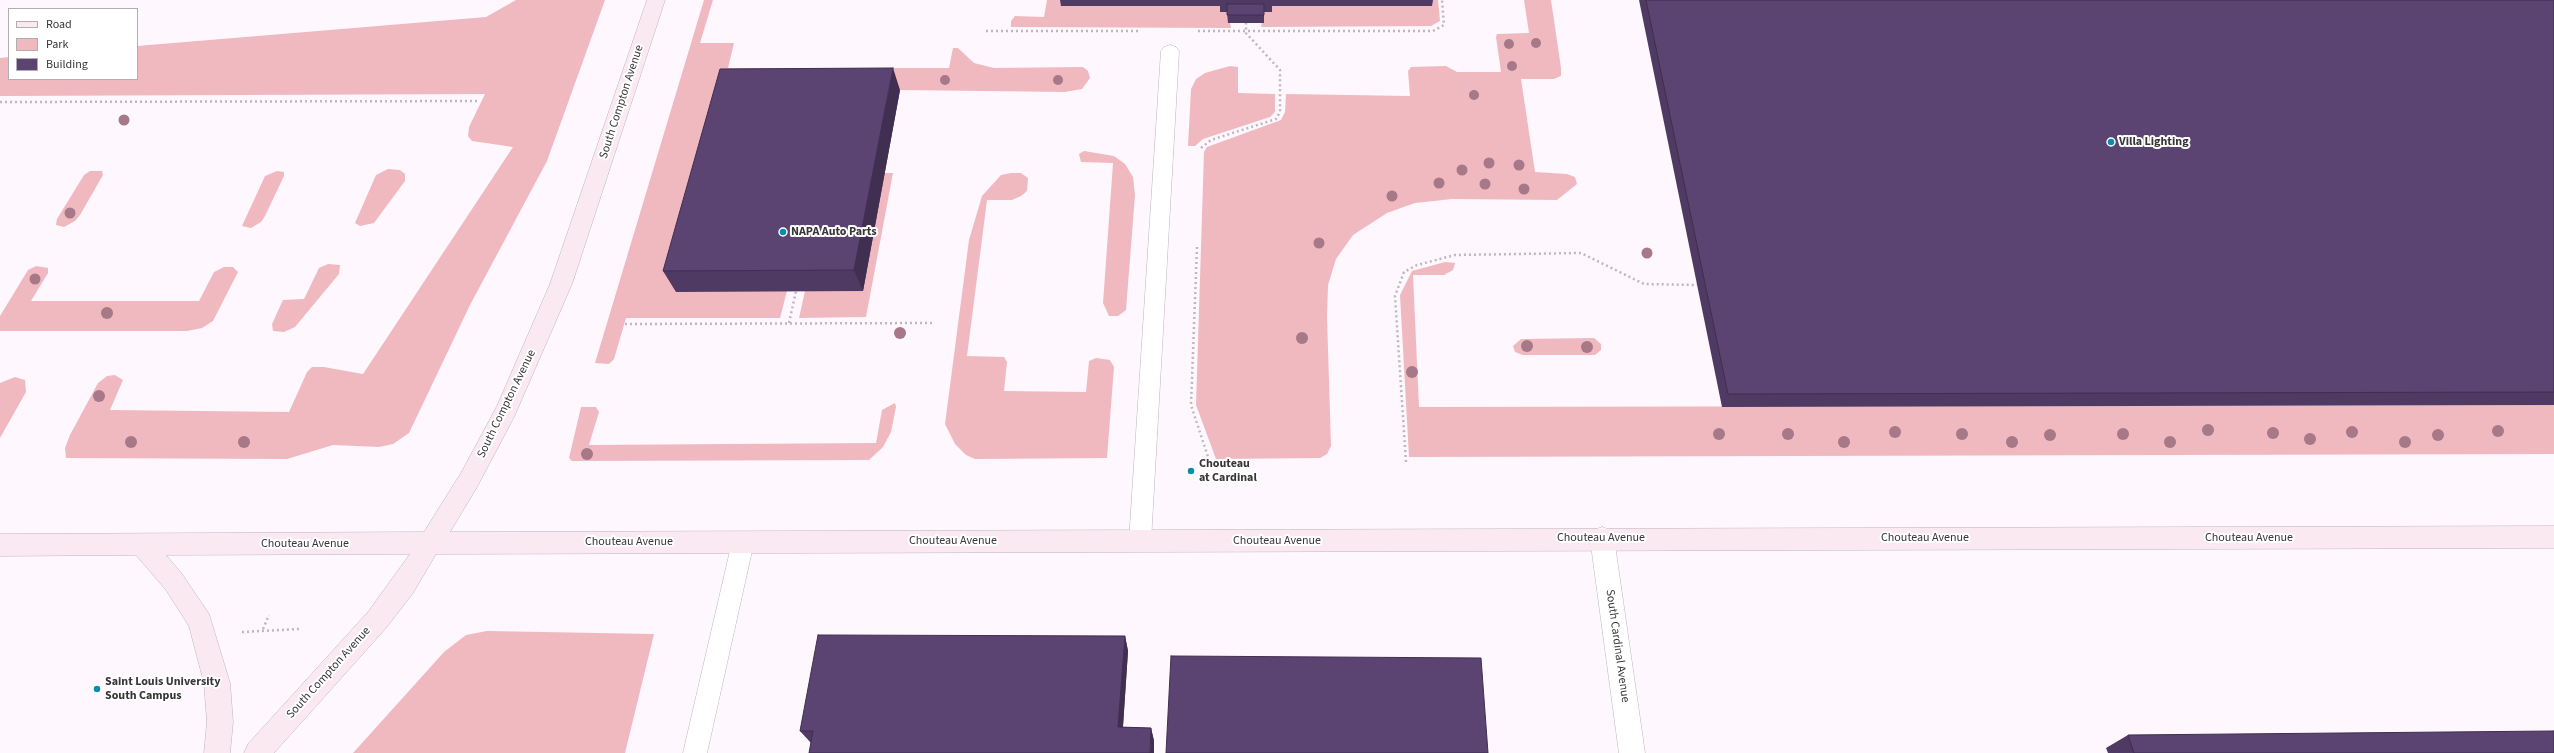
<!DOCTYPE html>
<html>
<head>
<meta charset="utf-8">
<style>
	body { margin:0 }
	#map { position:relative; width:2554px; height:753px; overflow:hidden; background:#fef7fd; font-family:"Source Sans 3",sans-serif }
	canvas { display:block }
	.legend { position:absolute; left:8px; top:8px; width:130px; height:72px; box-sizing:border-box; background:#fff; border:1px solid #afafaf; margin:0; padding:5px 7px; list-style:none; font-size:12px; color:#383638 }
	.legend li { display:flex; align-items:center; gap:8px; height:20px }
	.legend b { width:20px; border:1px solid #afafaf }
</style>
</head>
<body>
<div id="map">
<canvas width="2554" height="753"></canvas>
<ul class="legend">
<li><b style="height:5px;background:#fbe9f2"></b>Road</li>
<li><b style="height:11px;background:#f0b9c0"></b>Park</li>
<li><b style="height:11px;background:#5b4372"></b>Building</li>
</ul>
</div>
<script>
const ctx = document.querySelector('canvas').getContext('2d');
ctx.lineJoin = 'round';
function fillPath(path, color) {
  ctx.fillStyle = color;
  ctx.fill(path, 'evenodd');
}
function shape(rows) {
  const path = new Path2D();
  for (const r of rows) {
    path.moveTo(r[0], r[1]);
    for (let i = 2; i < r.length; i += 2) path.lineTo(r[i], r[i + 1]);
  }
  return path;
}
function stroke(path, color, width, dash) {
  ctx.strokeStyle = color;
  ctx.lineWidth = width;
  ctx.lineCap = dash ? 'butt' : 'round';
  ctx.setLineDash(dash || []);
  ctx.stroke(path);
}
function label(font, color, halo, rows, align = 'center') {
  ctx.font = font + ' "Source Sans 3",sans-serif';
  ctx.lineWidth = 4;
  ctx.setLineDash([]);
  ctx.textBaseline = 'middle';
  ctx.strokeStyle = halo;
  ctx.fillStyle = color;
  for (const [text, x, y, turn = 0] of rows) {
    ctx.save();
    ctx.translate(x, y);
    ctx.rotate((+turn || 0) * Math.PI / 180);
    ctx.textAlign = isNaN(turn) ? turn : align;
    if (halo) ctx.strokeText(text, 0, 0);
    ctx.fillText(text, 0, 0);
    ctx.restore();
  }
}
fillPath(shape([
	[516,0,605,0,547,161,470,305,409,433,393,444,379,447,333,445,287,459,66,458,65,448,70,435,98,383,107,376,115,375,123,380,110,410,289,412,307,372,312,367,324,367,363,374,513,147,472,141,468,136,469,127,485,94,0,96,0,58,9,57,9,79,137,79,137,46,486,17],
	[704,0,713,0,700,43,734,43,728,68,949,68,953,48,958,48,974,63,994,68,1083,67,1088,71,1090,78,1082,89,1065,92,900,90,787,291,780,318,626,318,614,359,609,364,595,363],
	[1047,0,1062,0,1061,6,1220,6,1220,12,1228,12,1231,28,1011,27,1011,21,1015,16,1044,17],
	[1432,0,1438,0,1440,21,1431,26,1261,27,1264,12,1272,12,1272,6,1432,6],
	[1524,0,1551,0,1561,68,1561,76,1554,79,1521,79,1535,172,1567,174,1575,177,1577,184,1557,200,1452,199,1415,203,1387,213,1353,235,1336,259,1328,285,1327,317,1331,446,1327,454,1320,458,1216,459,1196,405,1204,152,1207,147,1281,120,1285,112,1286,94,1410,96,1408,71,1411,67,1446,66,1457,72,1501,72,1496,37,1497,34,1529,33],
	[1230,66,1238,67,1238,93,1275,94,1275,112,1270,117,1203,139,1195,146,1188,146,1191,89,1196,79,1205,73],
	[1084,151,1114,156,1125,164,1133,177,1135,195,1126,310,1118,316,1109,316,1103,303,1113,163,1081,162,1079,154],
	[388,169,400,170,405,174,405,181,374,223,360,226,355,223,376,175],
	[90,171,102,171,103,175,80,215,75,221,64,227,56,225,57,219,84,175],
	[277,171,284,172,284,176,265,216,261,222,251,228,242,226,265,176],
	[884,173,893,173,866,317,799,318,805,291],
	[1011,173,1021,173,1028,178,1027,191,1021,196,1012,200,987,200,967,356,1004,357,1007,362,1004,391,1086,392,1089,361,1096,358,1110,360,1114,367,1107,458,975,459,966,455,955,444,945,424,969,240,982,196,1001,175],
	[1445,262,1455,263,1453,270,1444,275,1413,275,1419,407,2554,405,2554,454,1409,457,1400,295,1412,271],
	[328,264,340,265,339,274,295,327,284,332,273,331,272,324,283,300,304,299,319,268],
	[36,266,48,268,48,273,31,301,199,301,214,272,224,267,233,267,238,272,213,321,202,328,187,331,0,331,0,316,28,270],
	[1594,338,1601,344,1601,350,1595,355,1523,355,1515,352,1513,346,1521,339],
	[15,377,25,380,26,392,0,438,0,383],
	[895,403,896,407,891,432,883,447,869,460,572,461,569,458,581,407,596,407,599,412,589,445,876,443,882,410],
	[487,631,654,634,625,753,353,753,444,652,466,635]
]), '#f0b9c0');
const lane = shape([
	[1170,45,1176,47,1179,51,1151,541,1148,548,1140,551,1132,548,1129,541,1161,51,1164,47,1170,45],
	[743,532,751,535,754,542,707,753,683,753,732,542,735,535,743,532]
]);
const street = shape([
	[1602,527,1610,530,1614,538,1645,753,1619,753,1590,538,1594,530,1602,527]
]);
const secondary = shape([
	[647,0,665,0,572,284,514,417,477,487,450,532,2554,526,2554,548,436,554,413,593,386,628,274,753,244,753,248,744,368,612,410,554,166,555,182,574,209,614,230,683,233,722,230,753,204,753,207,722,204,683,189,626,166,590,136,555,0,556,0,534,424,532,461,473,497,406,550,284,647,0]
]);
stroke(lane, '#bbb5bb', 1);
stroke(street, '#bbb5bb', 1);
stroke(secondary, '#bbb5bb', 1);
stroke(shape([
	[986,31,1141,31],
	[1198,31,1433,31,1444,25,1442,0],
	[0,102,479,101],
	[1201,148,1211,140,1276,119,1280,112,1280,70,1246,33,1246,20],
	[1197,247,1191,405,1210,463],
	[789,323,796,291],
	[625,324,934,323],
	[1406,462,1395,296,1404,272,1417,265,1455,255,1581,253,1644,284,1697,285],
	[263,629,269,615],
	[242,632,299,629]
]), '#bdb8bd', 2.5, [2, 3]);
fillPath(lane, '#fff');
fillPath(street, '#fff');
fillPath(secondary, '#fbe9f2');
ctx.fillStyle = '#a77887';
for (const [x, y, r] of [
	[1536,43,5],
	[1509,44,5],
	[1512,66,5],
	[945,80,5],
	[1058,80,5],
	[1474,95,5],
	[124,120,5.5],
	[1489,163,5.5],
	[1519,165,5.5],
	[1462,170,5.5],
	[1439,183,5.5],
	[1485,184,5.5],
	[1524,189,5.5],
	[1392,196,5.5],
	[70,213,5.5],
	[1319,243,5.5],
	[1647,253,5.5],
	[35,279,5.5],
	[107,313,6],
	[900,333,6],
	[1302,338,6],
	[1527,346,6],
	[1587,347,6],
	[1412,372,6],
	[99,396,6],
	[2208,430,6],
	[2498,431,6],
	[1895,432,6],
	[2352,432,6],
	[2273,433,6],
	[1719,434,6],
	[1788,434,6],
	[1962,434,6],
	[2123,434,6],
	[2050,435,6],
	[2438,435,6],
	[2310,439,6],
	[131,442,6],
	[244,442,6],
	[1844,442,6],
	[2012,442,6],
	[2170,442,6],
	[2405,442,6],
	[587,454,6]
]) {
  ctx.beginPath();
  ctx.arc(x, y, r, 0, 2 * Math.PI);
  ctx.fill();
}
fillPath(shape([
	[1060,0,1433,0,1432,6,1272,6,1272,12,1264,12,1264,23,1228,23,1227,12,1220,12,1220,6,1061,6],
	[1639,0,2554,0,2554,405,1722,407],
	[900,90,863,291,676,292,663,271],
	[1125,636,1128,651,1123,727,1151,728,1154,741,811,743,800,731],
	[2128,735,2554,753,2108,753,2106,748]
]), '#4e3a62');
fillPath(shape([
	[893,68,900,90,863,291,854,270],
	[1125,636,1128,651,1122,740,1118,727],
	[1151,728,1154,741,1154,753,1150,753]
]), '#402f50');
const building = shape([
	[1646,0,2554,0,2554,392,1728,394,1646,0],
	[1227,4,1264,4,1264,15,1227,15,1227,4],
	[893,68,854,270,663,271,720,69,893,68],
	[818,635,1125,636,1118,727,1151,728,1150,753,809,753,813,731,800,731,818,635],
	[1171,656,1481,658,1488,753,1166,753,1171,656],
	[2554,731,2554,753,2134,753,2128,735,2554,731]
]);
fillPath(building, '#5b4372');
stroke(building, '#402f50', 1);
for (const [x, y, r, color] of [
	[2111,142,4,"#0a8dad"],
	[783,232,4,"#0a8dad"],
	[1191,471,4,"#0a8dad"],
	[97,689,4,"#0a8dad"]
]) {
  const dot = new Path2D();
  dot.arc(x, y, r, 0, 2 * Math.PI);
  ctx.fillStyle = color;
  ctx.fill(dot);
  stroke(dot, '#fff', 1.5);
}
label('12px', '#383638', '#fff', [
	["South Compton Avenue",622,102,-72],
	["South Compton Avenue",507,404,-64],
	["Chouteau Avenue",1601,538],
	["Chouteau Avenue",1925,538],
	["Chouteau Avenue",2249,538],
	["Chouteau Avenue",953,541],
	["Chouteau Avenue",1277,541],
	["Chouteau Avenue",629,542],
	["Chouteau Avenue",305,544],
	["South Cardinal Avenue",1617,646,82],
	["South Compton Avenue",329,673,-48]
]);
label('bold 12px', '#383638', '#fff', [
	["Villa Lighting",2119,142],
	["NAPA Auto Parts",791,232],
	["Chouteau",1199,464],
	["at Cardinal",1199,478],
	["Saint Louis University",105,682],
	["South Campus",105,696]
], 'left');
</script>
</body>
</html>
